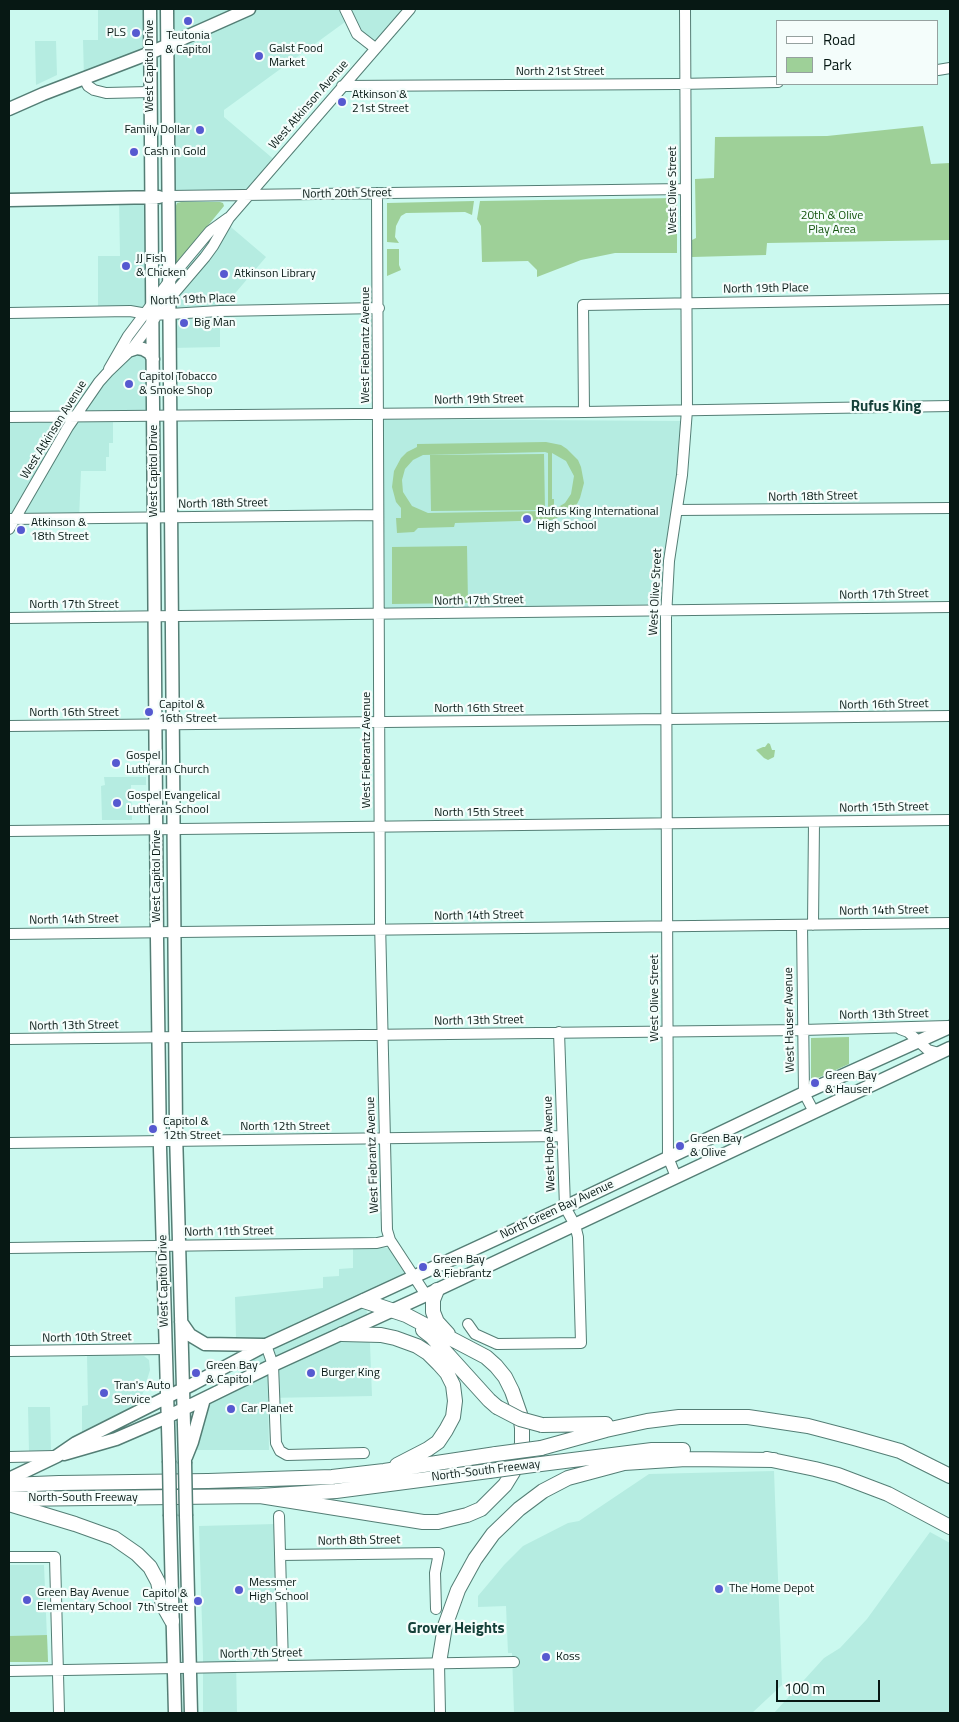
<!DOCTYPE html>
<html>
<head>
<meta charset="utf-8">
<style>
	body { margin:0 }
	#map { position:relative; width:959px; height:1722px; overflow:hidden; background:#cbf9ef; font-family:"Titillium Web",sans-serif }
	canvas { display:block }
	.frame { position:absolute; inset:0; border:10px solid #071814; pointer-events:none }
	.legend { position:absolute; left:776px; top:20px; width:162px; height:65px; box-sizing:border-box; background:#f4fdfb; border:1px solid #95a19f; margin:0; padding:6px 9px; list-style:none; font-size:15px; color:#071814 }
	.legend li { display:flex; align-items:center; gap:10px; height:25px }
	.legend b { width:25px; border:1px solid #95a19f }
	.scale { position:absolute; left:776px; top:1680px; width:104px; height:22px; box-sizing:border-box; border:2px solid #071814; border-top:0; padding-left:6px; font-size:15px; line-height:18px; white-space:nowrap; color:#071814; -webkit-text-stroke:4px #f4fdfb; paint-order:stroke }
</style>
</head>
<body>
<div id="map">
<canvas width="959" height="1722"></canvas>
<div class="frame"></div>
<ul class="legend">
<li><b style="height:6px;background:#fff"></b>Road</li>
<li><b style="height:14px;background:#9ed098"></b>Park</li>
</ul>
<div class="scale">100 m</div>
</div>
<script>
const ctx = document.querySelector('canvas').getContext('2d');
ctx.lineJoin = 'round';
function fillPath(path, color) {
  ctx.fillStyle = color;
  ctx.fill(path, 'evenodd');
}
function shape(rows) {
  const path = new Path2D();
  for (const r of rows) {
    path.moveTo(r[0], r[1]);
    for (let i = 2; i < r.length; i += 2) path.lineTo(r[i], r[i + 1]);
  }
  return path;
}
function stroke(path, color, width, dash) {
  ctx.strokeStyle = color;
  ctx.lineWidth = width;
  ctx.lineCap = dash ? 'butt' : 'round';
  ctx.setLineDash(dash || []);
  ctx.stroke(path);
}
function label(font, color, halo, rows, align = 'center') {
  ctx.font = font + ' "Titillium Web",sans-serif';
  ctx.lineWidth = 4.5;
  ctx.setLineDash([]);
  ctx.textBaseline = 'middle';
  ctx.strokeStyle = halo;
  ctx.fillStyle = color;
  for (const [text, x, y, turn = 0] of rows) {
    ctx.save();
    ctx.translate(x, y);
    ctx.rotate((+turn || 0) * Math.PI / 180);
    ctx.textAlign = isNaN(turn) ? turn : align;
    if (halo) ctx.strokeText(text, 0, 0);
    ctx.fillText(text, 0, 0);
    ctx.restore();
  }
}
fillPath(shape([
	[98,9,150,9,150,53,84,78,83,40,98,40],
	[167,9,410,9,375,48,354,35,345,22,224,110,224,117,277,162,249,195,169,196],
	[35,41,56,41,57,75,36,85],
	[152,197,154,415,113,416,113,443,109,443,109,457,106,457,106,471,81,471,79,519,14,519,9,529,9,417,77,416,152,315,98,311,98,256,120,256,119,198],
	[225,222,266,257,220,311,220,347,171,348,170,285],
	[383,419,681,421,678,470,667,535,661,604,385,609],
	[104,777,146,777,146,785,131,785,132,820,102,820,101,786,105,785],
	[353,1247,391,1248,409,1273,365,1294,370,1344,372,1396,268,1398,269,1450,195,1450,210,1400,247,1385,236,1337,235,1297,323,1288,323,1277,339,1276,339,1269,353,1268],
	[87,1355,144,1356,149,1360,150,1370,140,1403,135,1407,82,1435,82,1406,88,1405],
	[28,1407,50,1407,51,1450,29,1452],
	[774,1471,782,1685,752,1713,514,1713,512,1653,508,1653,506,1606,478,1607,478,1596,504,1565,523,1546,568,1523,579,1521,649,1474],
	[276,1524,278,1658,274,1660,236,1660,237,1713,203,1713,203,1656,199,1526],
	[930,1532,950,1543,950,1713,774,1713,824,1658,840,1648,867,1619],
	[9,1565,44,1565,48,1662,9,1662]
]), '#b5ece1');
fillPath(shape([
	[923,126,931,164,950,163,950,240,767,243,766,255,692,257,692,240,696,238,695,179,714,178,715,137,827,136],
	[677,198,677,253,615,253,581,260,537,277,537,270,528,261,482,262,481,226,477,219,480,201],
	[474,201,472,215,465,212,406,213,401,216,396,226,395,237,399,243,387,242,387,203],
	[181,202,220,202,223,203,224,206,178,262,176,263,175,208,177,203],
	[387,249,399,249,399,265,401,270,387,276],
	[546,442,561,445,567,449,578,460,581,467,584,483,580,498,577,504,565,515,551,520,455,523,454,527,418,528,414,532,397,533,396,518,401,518,401,508,396,502,392,487,394,471,401,458,407,452,417,447,417,444],
	[545,452,548,453,548,507,554,507,554,499,552,499,552,453,566,461,574,476,571,494,565,503,555,509,543,511,428,513,412,506,403,492,402,480,405,469,413,460,423,455],
	[544,454,545,510,431,511,430,455],
	[467,546,468,603,392,604,392,547],
	[768,743,770,744,772,750,775,750,774,757,768,760,764,758,756,750,763,747,765,747],
	[849,1037,849,1064,811,1081,811,1038],
	[47,1635,48,1662,9,1662,9,1636]
]), '#9ed098');
const minor = shape([
	[345,9,357,34,375,48],
	[938,70,950,68],
	[84,78,88,86,94,90,106,93,150,92],
	[342,86,678,84,778,82],
	[377,193,380,921,387,1230,390,1240,426,1295],
	[169,196,685,189],
	[9,313,130,311,153,315,220,311,379,308],
	[109,369,128,336,179,268,210,231,228,218],
	[584,412,583,305,950,299],
	[9,417,584,412,950,406],
	[677,510,950,508],
	[10,519,378,515],
	[9,529,68,427,99,382,108,372,131,350,170,298,205,257,213,246,229,218,410,9],
	[9,618,950,607],
	[9,726,950,716],
	[9,831,950,820],
	[802,925,804,1093,814,1112],
	[813,925,814,822],
	[9,934,950,923],
	[900,1029,908,1032,928,1050,939,1053],
	[9,1039,802,1030,948,1026],
	[9,1143,562,1136],
	[676,1177,668,1157,666,617,669,561,682,475,687,410,685,9],
	[9,1248,377,1243,390,1240],
	[468,1324,475,1334,497,1344,581,1343,578,1237,575,1225,565,1207,559,1032],
	[266,1345,273,1365,276,1443,280,1451,287,1455,364,1453],
	[9,1351,166,1349],
	[9,1457,54,1456],
	[279,1516,283,1666],
	[280,1555,439,1553,435,1573,436,1609],
	[9,1557,55,1557,59,1713],
	[439,1663,440,1713],
	[9,1671,514,1662]
]);
const major = shape([
	[150,9,157,939,160,1148,169,1461],
	[167,9,176,1132,185,1462],
	[9,109,43,94,150,53,249,9],
	[9,200,159,197],
	[131,350,137,348,143,349,150,353,153,359],
	[181,1322,190,1335,205,1344,264,1345],
	[64,1454,116,1439,167,1417,273,1365,426,1295,950,1048],
	[186,1457,192,1442,204,1399],
	[9,1479,57,1456,76,1443,193,1384,266,1345,565,1207,804,1093,950,1027],
	[170,1516,175,1713],
	[186,1516,191,1713]
]);
const highway = shape([
	[437,1290,433,1300,433,1312,437,1322,448,1334],
	[423,1330,432,1337,489,1400,497,1407],
	[342,1334,381,1335,395,1338,417,1346,428,1353,439,1364,447,1373,453,1385,455,1401,453,1417,446,1430,438,1442,428,1449,397,1465],
	[542,1425,606,1424],
	[541,1448,606,1430,647,1421,679,1417,748,1417,808,1426,854,1438,900,1451,950,1476],
	[767,1459,815,1469,838,1475,888,1494,950,1527],
	[533,1465,652,1450,683,1450],
	[9,1485,59,1483,208,1481,332,1477,384,1471,496,1454],
	[260,1496,423,1522,438,1522,467,1515,481,1509,505,1485,513,1472,522,1444,522,1428,520,1414,512,1391,505,1377,496,1366,486,1357,406,1315,364,1301],
	[9,1499,260,1496,336,1491,489,1471],
	[9,1504,75,1524,114,1538,137,1554,150,1567,158,1582,163,1605,172,1621],
	[439,1663,445,1626,458,1590,475,1559,493,1534,519,1509,543,1491,568,1478,624,1463,686,1459,774,1460]
]);
stroke(minor, '#547e75', 12);
stroke(major, '#547e75', 15);
stroke(highway, '#547e75', 16);
stroke(minor, '#fff', 10);
stroke(major, '#fff', 12);
stroke(highway, '#fff', 14);
const majorBridge = shape([
	[169,1461,170,1516],
	[185,1462,186,1516]
]);
const highwayBridge = shape([
	[497,1407,520,1419,542,1425],
	[496,1454,541,1448],
	[489,1471,533,1465]
]);
stroke(majorBridge, '#547e75', 15, []);
stroke(highwayBridge, '#547e75', 16, []);
stroke(majorBridge, '#fff', 12);
stroke(highwayBridge, '#fff', 14);
for (const [x, y, r, color] of [
	[188,21,5,"#5659d0"],
	[136,33,5,"#5659d0"],
	[259,56,5,"#5659d0"],
	[342,102,5,"#5659d0"],
	[200,130,5,"#5659d0"],
	[134,152,5,"#5659d0"],
	[126,266,5,"#5659d0"],
	[224,274,5,"#5659d0"],
	[184,323,5,"#5659d0"],
	[129,384,5,"#5659d0"],
	[527,519,5,"#5659d0"],
	[21,530,5,"#5659d0"],
	[149,712,5,"#5659d0"],
	[116,763,5,"#5659d0"],
	[117,803,5,"#5659d0"],
	[815,1083,5,"#5659d0"],
	[153,1129,5,"#5659d0"],
	[680,1146,5,"#5659d0"],
	[423,1267,5,"#5659d0"],
	[196,1373,5,"#5659d0"],
	[311,1373,5,"#5659d0"],
	[104,1393,5,"#5659d0"],
	[231,1409,5,"#5659d0"],
	[719,1589,5,"#5659d0"],
	[239,1590,5,"#5659d0"],
	[27,1600,5,"#5659d0"],
	[198,1601,5,"#5659d0"],
	[546,1657,5,"#5659d0"]
]) {
  const dot = new Path2D();
  dot.arc(x, y, r, 0, 2 * Math.PI);
  ctx.fillStyle = color;
  ctx.fill(dot);
  stroke(dot, '#f4fdfb', 2);
}
label('12px', '#071814', '#f4fdfb', [
	["PLS",126,33,"right"],
	["Teutonia",188,36,"center"],
	["& Capitol",188,50,"center"],
	["Galst Food",269,49],
	["Market",269,63],
	["Atkinson &",352,95],
	["21st Street",352,109],
	["Family Dollar",190,130,"right"],
	["Cash in Gold",144,152],
	["JJ Fish",136,259],
	["& Chicken",136,273],
	["Atkinson Library",234,274],
	["Big Man",194,323],
	["Capitol Tobacco",139,377],
	["& Smoke Shop",139,391],
	["Rufus King International",537,512],
	["High School",537,526],
	["Atkinson &",31,523],
	["18th Street",31,537],
	["Capitol &",159,705],
	["16th Street",159,719],
	["Gospel",126,756],
	["Lutheran Church",126,770],
	["Gospel Evangelical",127,796],
	["Lutheran School",127,810],
	["Green Bay",825,1076],
	["& Hauser",825,1090],
	["Capitol &",163,1122],
	["12th Street",163,1136],
	["Green Bay",690,1139],
	["& Olive",690,1153],
	["Green Bay",433,1260],
	["& Fiebrantz",433,1274],
	["Green Bay",206,1366],
	["& Capitol",206,1380],
	["Burger King",321,1373],
	["Tran's Auto",114,1386],
	["Service",114,1400],
	["Car Planet",241,1409],
	["Messmer",249,1583],
	["High School",249,1597],
	["The Home Depot",729,1589],
	["Green Bay Avenue",37,1593],
	["Elementary School",37,1607],
	["Capitol &",188,1594,"right"],
	["7th Street",188,1608,"right"],
	["Koss",556,1657]
], 'left');
label('12px', '#071814', '#f4fdfb', [
	["West Capitol Drive",150,66,-90],
	["North 21st Street",560,72],
	["West Atkinson Avenue",309,105,-49],
	["West Olive Street",673,190,-90],
	["North 20th Street",347,194,-1],
	["North 19th Place",766,289,-1],
	["North 19th Place",193,300,-2],
	["West Fiebrantz Avenue",366,345,-90],
	["North 19th Street",479,400,-1],
	["West Atkinson Avenue",54,430,-58],
	["West Capitol Drive",154,471,-90],
	["North 18th Street",813,497,-1],
	["North 18th Street",223,504,-1],
	["West Olive Street",656,592,-87],
	["North 17th Street",884,595,-1],
	["North 17th Street",479,601,-1],
	["North 17th Street",74,605],
	["North 16th Street",884,705,-1],
	["North 16th Street",479,709],
	["North 16th Street",74,713],
	["West Fiebrantz Avenue",367,750,-90],
	["North 15th Street",884,808,-1],
	["North 15th Street",479,813],
	["West Capitol Drive",157,876,-90],
	["North 14th Street",884,911,-1],
	["North 14th Street",479,916,-1],
	["North 14th Street",74,920,-1],
	["West Olive Street",655,998,-90],
	["North 13th Street",884,1015,-1],
	["West Hauser Avenue",790,1020,-91],
	["North 13th Street",479,1021,-1],
	["North 13th Street",74,1026,-1],
	["North 12th Street",285,1127],
	["West Hope Avenue",550,1144,-92],
	["West Fiebrantz Avenue",373,1155,-92],
	["North Green Bay Avenue",557,1210,-25],
	["North 11th Street",229,1232,-1],
	["West Capitol Drive",164,1281,-91],
	["North 10th Street",87,1338,-1],
	["North-South Freeway",486,1471,-7],
	["North-South Freeway",83,1498],
	["North 8th Street",359,1541,-1],
	["North 7th Street",261,1654,-1]
]);
label('12px', '#14550e', '#f4fdfb', [
	["20th & Olive",832,216],
	["Play Area",832,230]
]);
label('bold 15px', '#154039', '#f4fdfb', [
	["Rufus King",886,407],
	["Grover Heights",456,1629]
]);
</script>
</body>
</html>
